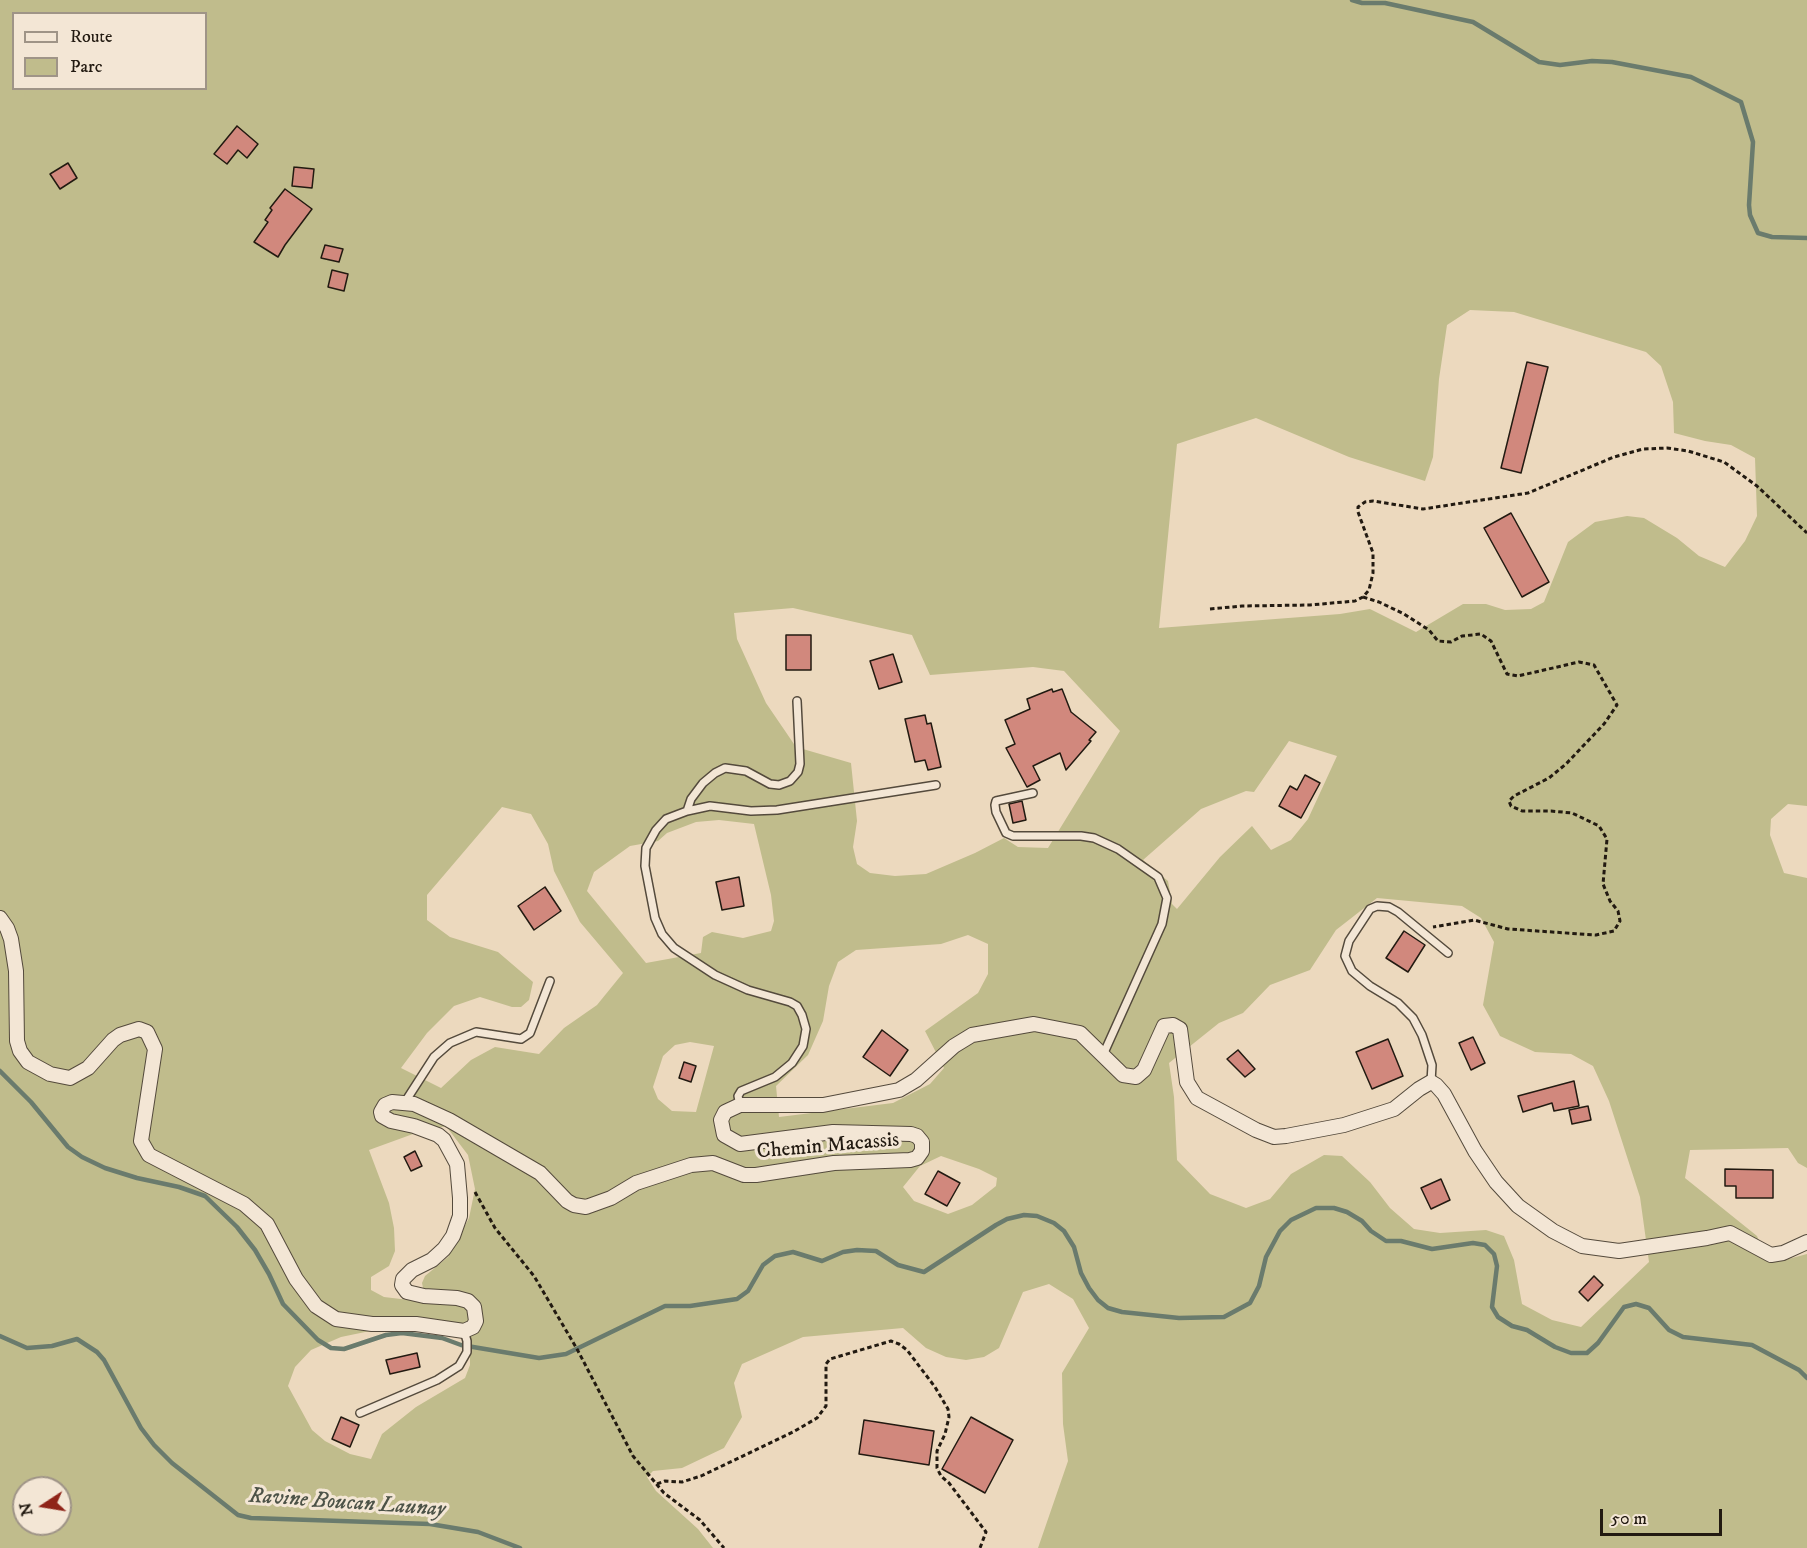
<!DOCTYPE html>
<html>
<head>
<meta charset="utf-8">
<style>
	body { margin:0 }
	#map { position:relative; width:1807px; height:1548px; overflow:hidden; background:#ecd9be; font-family:"IM FELL DW Pica",serif }
	canvas { display:block }
	.legend { position:absolute; left:12px; top:12px; width:195px; height:78px; box-sizing:border-box; background:#f3e6d5; border:2px solid #9f9487; margin:0; padding:8px 10px; list-style:none; font-size:18px; color:#221a11 }
	.legend li { display:flex; align-items:center; gap:12px; height:30px }
	.legend b { width:30px; border:2px solid #9f9487 }
	.north { position:absolute; left:12px; top:1476px; width:60px; height:60px; box-sizing:border-box; background:#f3e6d5; border:2px solid #9f9487; border-radius:50%; rotate:258deg; font-size:16px; font-weight:700; line-height:24px; text-align:center; color:#221a11 }
	.north::after { content:''; display:block; margin:auto; width:21px; height:27px; background:#8f2418; clip-path:polygon(50% 0,100% 100%,50% 72%,0 100%) }
	.scale { position:absolute; left:1600px; top:1509px; width:122px; height:27px; box-sizing:border-box; border:3px solid #221a11; border-top:0; padding-left:8px; font-size:18px; line-height:21px; white-space:nowrap; color:#221a11; -webkit-text-stroke:4px #f3e6d5; paint-order:stroke }
</style>
</head>
<body>
<div id="map">
<canvas width="1807" height="1548"></canvas>
<ul class="legend">
<li><b style="height:8px;background:#f3e6d5"></b>Route</li>
<li><b style="height:16px;background:#c0bc8c"></b>Parc</li>
</ul>
<div class="north">N</div>
<div class="scale">50 m</div>
</div>
<script>
const ctx = document.querySelector('canvas').getContext('2d');
ctx.lineJoin = 'round';
function fillPath(path, color) {
  ctx.fillStyle = color;
  ctx.fill(path, 'evenodd');
}
function shape(rows) {
  const path = new Path2D();
  for (const r of rows) {
    path.moveTo(r[0], r[1]);
    for (let i = 2; i < r.length; i += 2) path.lineTo(r[i], r[i + 1]);
  }
  return path;
}
function stroke(path, color, width, dash) {
  ctx.strokeStyle = color;
  ctx.lineWidth = width;
  ctx.lineCap = dash ? 'butt' : 'round';
  ctx.setLineDash(dash || []);
  ctx.stroke(path);
}
function label(font, color, halo, rows, align = 'center') {
  ctx.font = font + ' "IM FELL DW Pica",serif';
  ctx.lineWidth = 6;
  ctx.setLineDash([]);
  ctx.textBaseline = 'middle';
  ctx.strokeStyle = halo;
  ctx.fillStyle = color;
  for (const [text, x, y, turn = 0] of rows) {
    ctx.save();
    ctx.translate(x, y);
    ctx.rotate((+turn || 0) * Math.PI / 180);
    ctx.textAlign = isNaN(turn) ? turn : align;
    if (halo) ctx.strokeText(text, 0, 0);
    ctx.fillText(text, 0, 0);
    ctx.restore();
  }
}
fillPath(shape([
	[0,0,1807,0,1807,806,1788,804,1771,819,1770,835,1784,873,1807,878,1807,1168,1798,1163,1788,1148,1690,1150,1685,1178,1757,1236,1767,1260,1777,1262,1807,1254,1807,1548,1038,1548,1068,1461,1063,1424,1062,1373,1089,1328,1073,1299,1049,1284,1023,1292,999,1348,984,1357,966,1360,946,1357,926,1348,903,1328,803,1337,742,1364,734,1383,742,1417,724,1448,682,1468,653,1471,647,1477,656,1491,698,1529,713,1548,0,1548],
	[14,14,206,14,206,88,14,88],
	[1470,310,1514,312,1646,352,1661,366,1673,402,1674,433,1705,441,1731,445,1755,458,1757,516,1745,541,1725,567,1699,556,1677,538,1644,518,1627,516,1595,522,1568,542,1544,602,1531,609,1505,610,1486,604,1463,604,1416,632,1370,609,1340,614,1159,628,1177,444,1256,418,1349,457,1425,481,1433,457,1439,379,1447,325],
	[793,608,912,635,930,675,1033,667,1064,671,1120,731,1048,848,1018,847,1004,838,975,853,926,874,895,876,870,873,857,864,853,847,857,821,851,763,796,747,766,703,737,639,734,613],
	[1289,741,1337,756,1308,819,1291,840,1271,850,1252,826,1220,857,1177,909,1172,904,1168,881,1143,860,1201,809,1246,791,1254,792],
	[502,807,531,814,548,844,554,871,580,922,623,973,597,1005,564,1028,539,1054,495,1047,471,1060,441,1088,401,1068,427,1033,454,1006,480,997,512,1007,521,1007,529,1000,533,982,498,952,450,937,427,920,427,895],
	[719,820,754,824,771,895,774,921,771,931,743,938,712,932,703,937,701,953,646,963,587,891,594,872,630,846,658,841,667,833,696,822],
	[1377,898,1462,906,1481,918,1494,942,1483,1005,1500,1036,1535,1052,1571,1054,1593,1066,1609,1101,1640,1197,1649,1262,1581,1327,1552,1320,1522,1304,1514,1260,1504,1236,1486,1230,1440,1233,1414,1229,1390,1208,1370,1182,1342,1156,1324,1155,1291,1174,1270,1199,1246,1208,1210,1194,1177,1160,1174,1097,1169,1063,1219,1023,1243,1013,1270,985,1310,970,1336,930],
	[968,935,988,944,988,974,978,993,925,1031,944,1068,930,1084,893,1103,779,1117,776,1086,808,1055,823,1021,829,986,838,962,856,950,941,944],
	[690,1042,714,1046,696,1112,672,1111,658,1099,653,1087,663,1056,675,1045],
	[446,1126,468,1155,475,1189,469,1218,448,1257,425,1276,422,1283,426,1302,384,1297,371,1290,371,1277,389,1266,395,1251,394,1228,389,1203,369,1150,413,1134],
	[941,1156,979,1169,997,1178,996,1186,972,1205,948,1214,914,1201,903,1187,920,1166],
	[399,1325,470,1332,470,1365,465,1378,416,1407,382,1434,371,1459,350,1454,325,1441,312,1430,288,1386,295,1367,311,1350,341,1337],
	[24,1488,60,1488,60,1524,24,1524]
]), '#c0bc8c');
stroke(shape([
	[1352,0,1362,3,1385,3,1473,22,1539,62,1560,65,1592,61,1612,62,1691,77,1741,102,1753,142,1749,205,1750,215,1758,233,1772,237,1807,238],
	[0,1071,31,1102,68,1147,82,1157,105,1168,137,1178,179,1187,205,1196,237,1227,255,1250,269,1274,283,1304,318,1340,331,1348,344,1349,386,1335,402,1333,442,1338,461,1345,539,1358,566,1354,665,1306,690,1306,737,1299,748,1291,763,1265,775,1256,793,1252,822,1261,843,1252,857,1250,876,1251,898,1265,924,1272,996,1225,1007,1219,1024,1215,1037,1216,1054,1223,1064,1231,1074,1247,1081,1273,1089,1288,1098,1300,1108,1308,1122,1312,1179,1318,1224,1317,1250,1303,1259,1286,1266,1257,1280,1231,1291,1220,1316,1208,1334,1208,1347,1212,1362,1221,1371,1231,1386,1241,1401,1241,1432,1249,1473,1243,1485,1245,1494,1254,1497,1266,1492,1307,1498,1317,1512,1326,1527,1330,1555,1347,1571,1353,1587,1353,1598,1343,1624,1307,1636,1304,1649,1308,1669,1330,1683,1337,1752,1345,1799,1370,1807,1378],
	[0,1336,27,1348,52,1346,77,1339,97,1352,104,1360,141,1428,154,1445,172,1463,238,1515,251,1518,430,1524,478,1532,520,1548]
]), '#6a7b6d', 4.5);
const building = shape([
	[237,126,258,144,247,158,238,150,227,164,214,154,237,126],
	[68,163,77,178,60,189,50,174,68,163],
	[294,167,314,169,312,188,292,186,294,167],
	[285,189,312,209,285,245,278,257,254,242,268,222,265,220,272,210,270,208,285,189],
	[325,245,343,249,339,262,321,258,325,245],
	[332,270,348,274,344,291,328,287,332,270],
	[1527,362,1548,367,1521,473,1501,468,1527,362],
	[1511,513,1549,582,1522,597,1484,528,1511,513],
	[786,635,811,635,811,670,786,670,786,635],
	[893,654,902,682,879,689,870,661,893,654],
	[1052,689,1053,692,1062,689,1071,712,1096,732,1089,740,1091,741,1066,770,1060,753,1033,766,1040,780,1027,787,1006,748,1015,744,1005,720,1030,709,1027,699,1052,689],
	[925,715,927,724,931,723,941,767,928,770,925,760,915,762,905,719,925,715],
	[1305,775,1320,783,1301,818,1279,806,1290,786,1297,790,1305,775],
	[1022,801,1026,820,1013,823,1009,804,1022,801],
	[739,877,744,906,722,910,716,882,739,877],
	[545,887,561,911,534,930,518,906,545,887],
	[1404,931,1425,945,1408,972,1386,958,1404,931],
	[882,1030,908,1050,890,1076,863,1057,882,1030],
	[1473,1037,1485,1063,1471,1070,1459,1043,1473,1037],
	[1388,1039,1403,1076,1372,1089,1356,1052,1388,1039],
	[1238,1050,1255,1069,1245,1077,1227,1059,1238,1050],
	[684,1062,696,1066,691,1082,679,1078,684,1062],
	[1574,1081,1579,1106,1554,1111,1552,1103,1523,1112,1518,1096,1574,1081],
	[1588,1106,1591,1120,1572,1124,1569,1110,1588,1106],
	[415,1151,422,1166,411,1171,404,1157,415,1151],
	[1725,1169,1773,1170,1773,1198,1736,1198,1736,1186,1725,1186,1725,1169],
	[938,1171,960,1183,947,1206,925,1194,938,1171],
	[1441,1179,1450,1200,1431,1209,1421,1188,1441,1179],
	[1594,1276,1603,1285,1588,1301,1579,1292,1594,1276],
	[417,1353,420,1367,390,1374,386,1360,417,1353],
	[341,1417,359,1425,350,1447,332,1439,341,1417],
	[971,1417,1013,1440,985,1493,942,1469,971,1417],
	[864,1420,934,1431,929,1465,859,1454,864,1420]
]);
fillPath(building, '#d1887d');
stroke(building, '#221a11', 1.5);
const lane = shape([
	[1033,793,996,801,995,805,996,812,1006,833,1013,836,1081,836,1094,838,1118,849,1158,877,1167,898,1162,924,1103,1055],
	[687,811,691,799,703,783,715,773,725,768,746,771,770,784,779,785,790,781,798,772,800,764,797,701],
	[1431,1082,1432,1065,1422,1035,1413,1018,1398,1003,1370,986,1352,971,1345,956,1349,941,1370,909,1377,906,1389,907,1398,912,1448,953],
	[405,1102,434,1057,450,1043,476,1032,521,1039,530,1033,550,981],
	[740,1105,738,1096,741,1091,775,1077,792,1063,803,1046,806,1029,802,1015,797,1006,790,1002,748,990,715,975,674,948,662,934,655,918,645,866,646,848,656,830,666,819,687,811,710,806,751,811,777,810,936,785],
	[360,1413,437,1380,459,1366,467,1352,467,1341,464,1331]
]);
const street = shape([
	[0,918,7,928,11,939,16,971,17,1041,20,1051,28,1062,50,1074,70,1078,88,1068,113,1040,120,1035,139,1029,147,1032,155,1049,141,1141,149,1155,244,1204,267,1224,296,1279,316,1306,336,1319,372,1324,416,1324,464,1331,473,1327,476,1321,474,1307,468,1301,457,1298,424,1296,407,1292,402,1285,403,1279,412,1270,432,1260,444,1249,453,1236,460,1216,460,1198,457,1164,444,1140,438,1135,414,1126,391,1121,382,1116,381,1112,385,1105,392,1102,414,1104,449,1120,540,1173,567,1201,574,1205,586,1207,611,1198,636,1183,691,1165,713,1163,744,1175,756,1175,834,1163,910,1160,917,1158,922,1151,922,1142,917,1136,911,1134,833,1132,740,1144,724,1135,721,1120,725,1112,740,1105,823,1105,899,1090,916,1080,954,1046,972,1035,1034,1024,1080,1033,1123,1075,1136,1077,1144,1070,1164,1026,1173,1025,1180,1029,1187,1082,1197,1098,1256,1130,1274,1137,1286,1136,1344,1125,1394,1109,1419,1089,1431,1082,1436,1085,1444,1094,1475,1151,1496,1182,1518,1206,1553,1231,1582,1246,1619,1251,1707,1238,1730,1233,1771,1255,1783,1253,1807,1242]
]);
stroke(lane, '#544a3c', 10);
stroke(street, '#544a3c', 16);
stroke(shape([
	[1363,597,1379,602,1404,614,1429,630,1438,641,1451,642,1462,636,1481,634,1491,641,1507,674,1518,676,1579,662,1594,665,1617,705,1604,724,1566,764,1549,778,1514,796,1509,801,1511,806,1522,811,1551,811,1572,813,1599,826,1607,839,1603,884,1610,901,1618,911,1620,921,1614,931,1596,935,1508,929,1474,920,1433,927],
	[1210,609,1242,606,1310,605,1355,601,1363,597,1369,590,1373,573,1373,553,1358,512,1358,507,1365,502,1373,501,1423,509,1528,493,1614,457,1643,449,1667,448,1688,451,1724,462,1757,486,1807,533],
	[475,1192,495,1228,534,1276,577,1349,633,1456,664,1493,700,1520,724,1548],
	[657,1484,665,1481,682,1482,701,1476,793,1432,817,1418,826,1406,826,1364,830,1359,891,1341,899,1344,907,1350,935,1387,948,1409,949,1417,945,1434,937,1451,937,1468,941,1476,949,1483,986,1532,980,1548]
]), '#221a11', 3, [4.5, 3]);
stroke(lane, '#f3e6d5', 7);
stroke(street, '#f3e6d5', 14);
label('21px', '#221a11', '#f3e6d5', [
	["Chemin Macassis",828,1147,-5]
]);
label('italic 22px', '#4c5247', '#f3e6d5', [
	["Ravine Boucan Launay",347,1504,4]
]);
</script>
</body>
</html>
